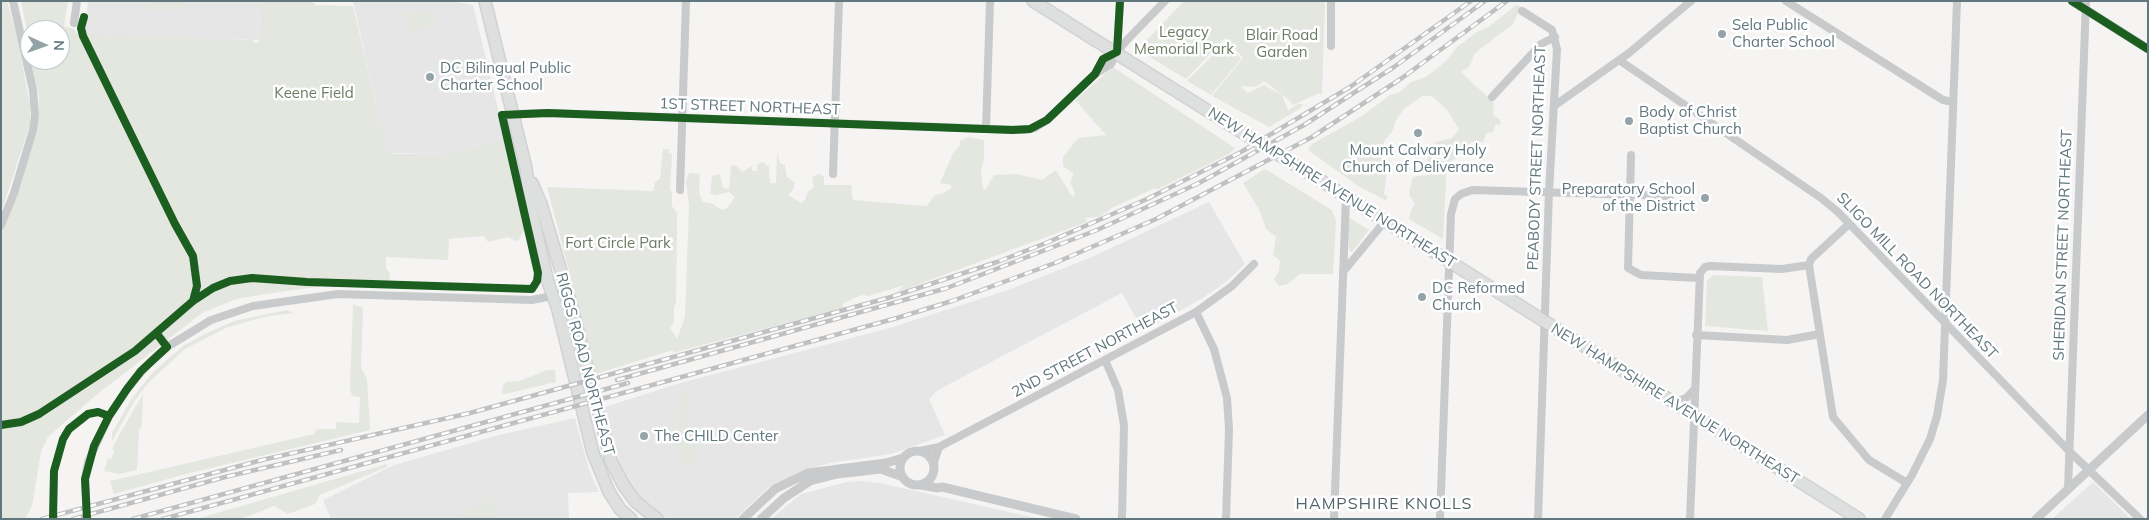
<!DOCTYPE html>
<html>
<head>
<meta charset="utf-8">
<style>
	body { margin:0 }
	#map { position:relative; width:2149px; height:520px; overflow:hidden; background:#f5f4f3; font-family:Mulish,sans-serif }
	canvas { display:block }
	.frame { position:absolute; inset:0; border:2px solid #60777e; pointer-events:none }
	.north { position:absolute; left:20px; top:20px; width:50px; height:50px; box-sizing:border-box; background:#fff; border:1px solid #bfc9cb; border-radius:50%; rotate:92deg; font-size:14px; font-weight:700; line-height:20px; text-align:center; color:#60777e }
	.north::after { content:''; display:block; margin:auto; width:18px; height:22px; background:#94a3a7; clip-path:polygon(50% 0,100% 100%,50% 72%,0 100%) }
</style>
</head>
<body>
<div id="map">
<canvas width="2149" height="520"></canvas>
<div class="frame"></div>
<div class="north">N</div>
</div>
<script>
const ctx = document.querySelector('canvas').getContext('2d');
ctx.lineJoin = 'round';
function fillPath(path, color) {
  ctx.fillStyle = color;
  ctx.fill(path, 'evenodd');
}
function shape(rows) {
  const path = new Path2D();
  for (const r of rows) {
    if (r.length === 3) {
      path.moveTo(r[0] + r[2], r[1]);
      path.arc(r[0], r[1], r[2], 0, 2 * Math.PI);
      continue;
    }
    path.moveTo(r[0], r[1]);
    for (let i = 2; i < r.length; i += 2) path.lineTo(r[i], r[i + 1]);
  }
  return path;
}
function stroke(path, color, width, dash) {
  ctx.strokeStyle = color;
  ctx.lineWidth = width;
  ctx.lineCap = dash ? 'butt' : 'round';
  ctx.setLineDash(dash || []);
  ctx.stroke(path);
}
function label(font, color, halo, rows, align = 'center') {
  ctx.font = font + ' Mulish,sans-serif';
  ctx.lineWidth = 5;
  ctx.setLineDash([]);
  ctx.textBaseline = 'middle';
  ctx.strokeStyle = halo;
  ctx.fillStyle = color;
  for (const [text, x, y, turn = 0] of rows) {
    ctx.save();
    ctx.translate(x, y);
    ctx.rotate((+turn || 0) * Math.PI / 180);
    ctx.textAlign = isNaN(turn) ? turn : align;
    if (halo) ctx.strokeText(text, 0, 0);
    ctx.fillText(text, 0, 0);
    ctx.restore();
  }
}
fillPath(shape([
	[88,1,260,1,259,40,85,34],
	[353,1,450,1,473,5,505,138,444,154,387,153],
	[1209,202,1245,264,1226,282,1201,299,1143,331,1122,293,938,390,929,399,945,435,891,454,830,463,805,470,768,488,735,519,667,519,647,506,625,479,602,408,677,384,893,327,1008,290,1092,257],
	[575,418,589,470,599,492,568,493,569,519,331,519,323,500,394,465,495,436],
	[861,481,880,483,1040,519,771,519,801,494,847,482],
	[2093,482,2131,519,2052,519]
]), '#e5e6e5');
fillPath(shape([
	[1,1,7,1,18,40,30,105,30,124,1,213],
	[21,1,68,1,64,26,74,29,76,33,252,40,255,43,259,42,260,1,312,1,316,5,353,6,387,151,393,154,444,154,505,138,528,230,523,231,519,240,516,241,508,237,488,242,484,236,449,239,448,260,386,257,386,268,390,274,389,284,344,283,266,294,236,299,202,313,95,396,48,437,41,452,32,506,25,519,1,519,1,232,20,187,38,121,39,96,23,31,27,31],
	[30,30,60,30,60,60,30,60],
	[155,1,186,1,186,4,178,12,169,9,150,11,145,8,148,4],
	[1184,1,1325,1,1322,95,1319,93,1293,105,1289,100,1264,81,1256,87,1240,86,1248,93,1264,85,1282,95,1288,110,1298,104,1303,104,1301,108,1269,127,1212,96,1243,58,1225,38,1186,79,1140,51,1140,47],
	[1516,5,1521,7,1513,24,1475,53,1469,67,1461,72,1494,103,1493,115,1500,120,1501,124,1495,125,1493,132,1487,133,1483,142,1471,142,1459,156,1447,164,1443,239,1409,219,1411,210,1415,204,1409,195,1412,179,1416,176,1431,175,1431,169,1427,160,1430,150,1436,142,1452,138,1459,129,1447,110,1432,96,1422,96,1404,109,1396,120,1393,130,1385,140,1381,148,1388,162,1384,194,1388,197,1385,200,1358,186,1308,150,1312,144,1362,116,1390,95,1400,92,1411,82,1426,77,1446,61,1457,47,1477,32,1490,26],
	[434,10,437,27,418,30,416,35,408,35,403,12],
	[1230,46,1241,59,1211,95,1187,81,1216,52],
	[1113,67,1235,148,1229,154,1156,190,1155,188,1112,208,1099,217,1085,218,1087,222,895,293,905,285,868,296,861,295,842,304,844,308,672,353,673,350,596,374,547,187,653,191,655,182,660,179,663,149,669,149,669,153,672,154,670,191,672,191,672,206,677,213,677,231,676,303,674,307,674,321,670,328,677,339,685,317,689,206,686,181,689,173,700,174,699,192,703,202,711,203,722,210,727,208,735,197,729,192,716,195,710,194,712,176,720,174,723,188,729,189,731,166,736,165,742,172,752,166,752,171,757,171,757,165,762,162,769,166,770,183,776,183,777,153,780,163,785,165,787,177,794,182,794,188,788,195,801,203,805,200,808,192,814,187,812,177,819,174,824,177,824,185,851,185,853,200,927,206,935,195,944,193,951,188,951,185,940,183,953,153,960,146,960,141,969,137,984,140,984,159,981,171,983,189,986,189,994,175,1017,174,1042,180,1056,170,1073,198,1075,193,1070,182,1074,174,1063,166,1063,157,1078,138,1106,135,1075,100],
	[1265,169,1332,210,1336,221,1333,274,1300,274,1288,284,1279,286,1274,279,1279,271,1280,261,1273,255,1276,237,1266,229,1260,211,1243,183],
	[1348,217,1369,230,1352,252,1349,250],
	[1714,275,1762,277,1768,331,1705,326,1707,280],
	[353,304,363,308,361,368,367,378,370,430,186,474,114,494,110,481,314,434,317,429,336,429,336,422,359,423,360,397,352,396,350,388],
	[287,310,293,313,264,317,226,328,185,349,150,381,135,400,112,441,112,433,132,398,154,371,183,346,201,336,234,321],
	[547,370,555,370,556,382,505,394,502,393,503,385,506,382,520,381],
	[685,388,691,390,685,410,686,422,692,439,702,456,696,464,683,467,677,464,679,394],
	[143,394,142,423,141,428,139,429,137,470,119,474,104,471,108,458,111,459,115,450,112,449,118,437],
	[387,464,387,467,320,495,315,504,288,514,274,506,241,519,196,519],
	[495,498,494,519,463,519,459,515]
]), '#e4e6e0');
const primary = shape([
	[485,1,526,168,531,210,548,282,558,310,593,453,609,492,620,509,631,519],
	[1033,1,1240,131],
	[1323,182,1859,519],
	[532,183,541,204,573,311,611,461,624,486,636,502,657,519]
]);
stroke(primary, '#d2d2d3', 14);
stroke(shape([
	[1331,1,1331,46],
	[1786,1,1943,100,1953,102],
	[1522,11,1552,30,1557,49,1549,192,1538,519],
	[74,23,77,1],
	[1117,52,1120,1],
	[1619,60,1821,198,1838,212,2070,452,2140,519],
	[1095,74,1111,64,1117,52,1127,40,1165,1],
	[1492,97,1541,44,1555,37],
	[1554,106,1629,53,1691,1],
	[513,114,548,113,1024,130,1035,128,1047,120,1095,74,1103,59,1117,52],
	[986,129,990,1],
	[1631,155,1628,268,1641,275,1698,278],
	[833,174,839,1],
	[680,190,686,1],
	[1849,224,1811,259,1809,265,1833,417,1869,460,1907,483],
	[1,225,14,193,33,130,35,115,33,90,13,1],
	[1343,272,1385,221],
	[1196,312,1214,349,1227,398,1229,429,1226,519],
	[1696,335,1787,340,1820,334],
	[1105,360,1118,390,1124,425,1122,519],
	[1674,403,1686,398,1694,390],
	[920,451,939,447,1196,312,1232,286,1254,264],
	[934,462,939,447],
	[2068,489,2086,1],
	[87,519,85,479,88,462,109,416,127,389,150,362,167,347,211,320,253,306,338,294,532,300,567,293],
	[1334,519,1346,197],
	[1440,519,1451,214,1455,199,1461,194,1472,190,1670,196],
	[1690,519,1700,273,1705,267,1710,266,1782,269,1809,265],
	[1885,519,1912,475,1930,439,1937,416,1943,380,1957,1]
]), '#c9cacb', 8);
stroke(shape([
	[2072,1,2148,49],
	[917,468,17],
	[921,485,938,488,942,487,1076,519],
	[743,519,775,489,808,473,886,463,903,458],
	[761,519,784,498,810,481,837,474,881,469,903,477],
	[2036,519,2148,415]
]), '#c9cacb', 9);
stroke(primary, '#dedfdf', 11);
const rail = shape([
	[617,380,947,288,1097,230,1199,183,1304,125,1394,67,1485,1],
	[42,519,262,460,470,413,891,297,997,262,1046,243,1147,199,1241,152,1350,87,1471,1],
	[73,519,225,477,341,450],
	[133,519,628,383],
	[163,519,897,318,952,301,1055,263,1156,219,1312,137,1402,78,1507,1]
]);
stroke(rail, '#bfc0c1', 4.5);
stroke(rail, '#fff', 2.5, [8]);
const primaryBridge = shape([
	[1240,131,1323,182]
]);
stroke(primaryBridge, '#d2d2d3', 14, []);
stroke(primaryBridge, '#dedfdf', 11);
stroke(shape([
	[2072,1,2148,49],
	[84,17,81,28,83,36,175,224,193,256,197,286,193,301],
	[1,425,21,422,39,414,135,351,193,301,213,288,230,281,252,278,307,282,532,289,537,281,538,273,502,115,548,113,1012,130,1030,129,1047,120,1095,74,1103,59,1117,52,1120,1],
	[53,519,54,471,63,439,69,429,88,414,98,412,109,416],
	[87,519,85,479,94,446,109,416,127,389,141,371,167,347,157,334]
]), '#1b5e20', 8);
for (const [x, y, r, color] of [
	[1722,34,5,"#94a3a7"],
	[430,77,5,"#94a3a7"],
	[1629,121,5,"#94a3a7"],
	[1418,133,5,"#94a3a7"],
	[1705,198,5,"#94a3a7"],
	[1422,297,5,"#94a3a7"],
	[644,436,5,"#94a3a7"]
]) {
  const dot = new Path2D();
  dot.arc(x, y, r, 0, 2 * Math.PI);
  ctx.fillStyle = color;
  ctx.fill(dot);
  stroke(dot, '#fff', 2);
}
label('15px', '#60777e', '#fff', [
	["Sela Public",1732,25],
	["Charter School",1732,42],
	["DC Bilingual Public",440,68],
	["Charter School",440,85],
	["Body of Christ",1639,112],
	["Baptist Church",1639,129],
	["Mount Calvary Holy",1418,150,"center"],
	["Church of Deliverance",1418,167,"center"],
	["Preparatory School",1695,189,"right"],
	["of the District",1695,206,"right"],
	["DC Reformed",1432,288],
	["Church",1432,305],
	["The CHILD Center",654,436]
], 'left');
label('15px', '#6d7b63', '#fff', [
	["Legacy",1184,32],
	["Memorial Park",1184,49],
	["Blair Road",1282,35],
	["Garden",1282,52],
	["Keene Field",314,93],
	["Fort Circle Park",618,243]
]);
label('15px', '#60777e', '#fff', [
	["1ST STREET NORTHEAST",750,107,2],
	["PEABODY STREET NORTHEAST",1537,158,-88],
	["NEW HAMPSHIRE AVENUE NORTHEAST",1332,188,32],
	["SHERIDAN STREET NORTHEAST",2063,245,-88],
	["SLIGO MILL ROAD NORTHEAST",1917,276,46],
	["2ND STREET NORTHEAST",1095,350,-28],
	["RIGGS ROAD NORTHEAST",585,364,75],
	["NEW HAMPSHIRE AVENUE NORTHEAST",1675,404,32]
]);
ctx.letterSpacing = '1px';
label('16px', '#526469', '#fff', [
	["HAMPSHIRE KNOLLS",1384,504]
]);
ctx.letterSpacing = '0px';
</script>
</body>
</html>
